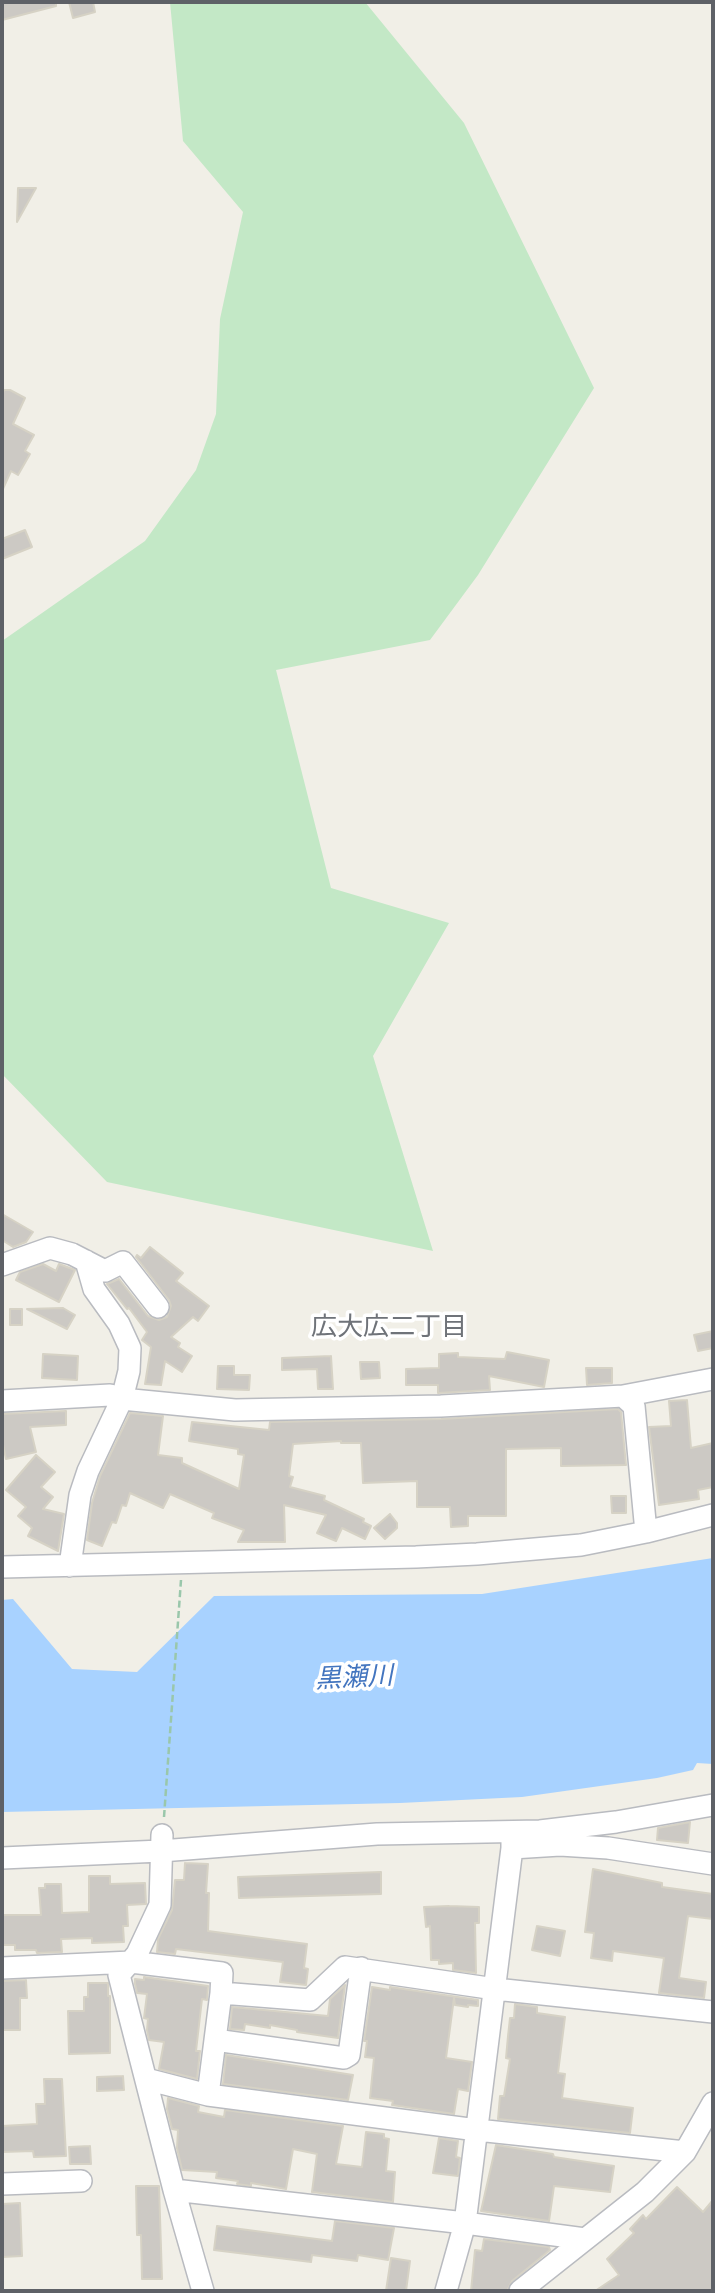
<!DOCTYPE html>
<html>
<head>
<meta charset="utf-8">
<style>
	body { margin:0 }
	#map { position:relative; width:715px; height:2293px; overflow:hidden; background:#f1efe7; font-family:Commissioner,sans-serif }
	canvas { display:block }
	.frame { position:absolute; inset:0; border:4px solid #5e6167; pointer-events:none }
</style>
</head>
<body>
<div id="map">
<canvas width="715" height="2293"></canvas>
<div class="frame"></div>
</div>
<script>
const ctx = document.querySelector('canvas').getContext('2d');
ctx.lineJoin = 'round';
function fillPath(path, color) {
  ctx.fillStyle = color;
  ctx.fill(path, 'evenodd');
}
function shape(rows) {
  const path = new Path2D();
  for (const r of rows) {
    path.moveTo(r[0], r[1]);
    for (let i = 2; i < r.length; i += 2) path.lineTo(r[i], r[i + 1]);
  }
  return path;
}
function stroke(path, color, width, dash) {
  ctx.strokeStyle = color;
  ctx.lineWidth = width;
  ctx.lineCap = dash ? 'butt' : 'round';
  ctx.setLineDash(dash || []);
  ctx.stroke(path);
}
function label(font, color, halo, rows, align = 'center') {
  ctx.font = font + ' Commissioner,"Noto Sans JP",sans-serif';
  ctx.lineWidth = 7;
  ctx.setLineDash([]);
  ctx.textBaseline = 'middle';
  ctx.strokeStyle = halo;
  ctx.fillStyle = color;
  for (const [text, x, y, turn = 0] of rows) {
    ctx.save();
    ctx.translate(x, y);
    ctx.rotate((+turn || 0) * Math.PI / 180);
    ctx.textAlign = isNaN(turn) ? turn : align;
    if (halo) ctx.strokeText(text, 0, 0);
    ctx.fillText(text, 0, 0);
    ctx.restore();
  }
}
fillPath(shape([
	[170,2,365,2,464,123,594,388,478,575,430,640,276,670,331,888,449,923,373,1056,433,1251,107,1182,2,1074,2,641,145,541,196,470,216,414,220,319,243,212,183,141]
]), '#c3e8c6');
fillPath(shape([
	[713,1558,713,1764,697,1763,693,1770,657,1778,522,1797,400,1803,2,1812,2,1600,13,1599,72,1669,137,1672,214,1596,482,1594]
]), '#a8d2ff');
const building = shape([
	[2,2,56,2,56,6,2,20,2,2],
	[69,2,93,2,95,12,73,18,69,2],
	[18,188,36,188,17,222,18,188],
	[4,390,10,390,25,398,13,424,34,435,25,451,30,454,18,475,11,471,2,491,2,396,4,390],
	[25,530,32,547,2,559,2,539,25,530],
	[2,1214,33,1232,26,1242,13,1247,2,1240,2,1214],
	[150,1247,183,1273,176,1281,209,1306,198,1321,193,1317,171,1337,180,1343,178,1347,192,1356,182,1372,165,1361,161,1385,145,1384,151,1347,142,1340,147,1332,129,1308,127,1309,107,1284,119,1279,148,1316,159,1320,167,1317,171,1306,169,1300,136,1257,137,1255,141,1258,150,1247],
	[43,1264,56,1271,59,1264,75,1270,59,1302,16,1280,20,1272,43,1264],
	[63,1308,75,1315,67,1329,27,1309,63,1308],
	[10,1309,22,1309,22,1325,10,1325,10,1309],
	[713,1331,713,1348,698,1351,694,1335,713,1331],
	[507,1352,549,1360,544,1387,489,1376,490,1390,438,1393,438,1385,406,1385,406,1369,439,1368,439,1354,458,1353,458,1357,505,1359,507,1352],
	[43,1354,78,1356,77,1380,42,1378,43,1354],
	[331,1356,333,1389,318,1389,317,1369,282,1370,282,1358,331,1356],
	[360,1362,379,1362,380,1378,361,1379,360,1362],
	[218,1366,234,1366,234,1375,250,1375,249,1390,217,1389,218,1366],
	[586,1368,612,1368,612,1383,587,1385,586,1368],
	[687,1400,691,1448,713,1443,713,1487,698,1490,699,1499,659,1505,649,1427,671,1426,669,1401,687,1400],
	[618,1409,621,1412,626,1465,561,1466,561,1448,506,1449,506,1516,468,1516,468,1526,451,1527,450,1507,417,1507,417,1481,363,1483,361,1443,341,1443,341,1441,293,1444,289,1476,293,1477,290,1487,325,1496,324,1500,364,1519,363,1522,371,1526,365,1539,342,1528,336,1541,317,1533,326,1515,284,1505,285,1542,238,1542,244,1530,212,1518,214,1513,170,1494,163,1508,130,1493,126,1506,122,1505,116,1523,112,1522,102,1546,87,1540,92,1503,100,1476,130,1413,163,1416,158,1455,182,1458,182,1463,239,1489,244,1455,238,1454,238,1449,189,1441,192,1422,269,1430,270,1422,441,1419,618,1409],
	[66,1411,66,1425,30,1427,36,1452,6,1459,2,1440,2,1414,66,1411],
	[36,1455,55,1472,41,1487,53,1497,43,1509,64,1514,58,1551,28,1536,32,1528,18,1516,26,1507,6,1490,36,1455],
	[611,1496,626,1496,626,1513,612,1513,611,1496],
	[390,1514,397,1523,397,1528,385,1539,374,1528,390,1514],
	[690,1822,688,1843,657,1840,658,1828,690,1822],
	[185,1863,208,1864,206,1893,209,1893,208,1931,307,1944,304,1968,308,1969,306,1985,280,1982,283,1962,176,1949,175,1954,157,1952,158,1939,172,1910,175,1880,184,1880,185,1863],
	[593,1869,662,1883,662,1887,713,1894,713,1919,688,1916,679,1978,706,1982,704,1998,659,1993,664,1958,613,1951,612,1961,591,1958,594,1933,585,1932,593,1869],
	[381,1872,381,1894,239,1898,238,1877,381,1872],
	[89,1876,110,1876,110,1884,145,1883,146,1904,127,1905,128,1926,123,1926,124,1942,92,1943,92,1938,61,1939,62,1952,37,1953,36,1950,15,1950,15,1945,2,1945,2,1915,41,1915,39,1888,45,1888,45,1884,61,1884,62,1913,89,1912,89,1876],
	[449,1906,479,1907,479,1923,475,1923,476,1973,453,1970,453,1963,439,1964,439,1960,431,1960,430,1926,426,1927,424,1907,449,1906],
	[537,1926,565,1931,560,1956,532,1950,537,1926],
	[144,1977,208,1986,207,2000,202,1999,196,2051,200,2051,197,2079,159,2069,164,2042,149,2040,147,2030,148,2019,144,2018,147,1994,137,1993,135,1984,135,1979,144,1980,144,1977],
	[26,1980,27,1998,20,1998,20,2030,2,2030,2,1981,26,1980],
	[88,1983,108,1983,108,1996,110,1996,110,2053,69,2054,68,2011,84,2011,84,1997,88,1997,88,1983],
	[345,1985,338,2038,297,2032,297,2030,270,2025,270,2028,245,2024,244,2030,230,2029,232,2007,328,2016,330,1999,345,1985],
	[372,1987,390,1990,390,1987,478,2000,478,2006,468,2005,468,2007,455,2005,454,1998,446,2058,472,2062,468,2091,458,2089,454,2114,392,2105,393,2101,370,2098,374,2058,365,2057,367,2041,364,2041,372,1987],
	[515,2004,537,2007,537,2013,565,2017,558,2073,565,2074,562,2098,633,2108,630,2133,498,2119,500,2096,504,2096,510,2059,506,2058,508,2036,510,2018,514,2018,515,2004],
	[226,2055,353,2075,348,2100,223,2084,226,2055],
	[123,2076,124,2090,97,2091,97,2077,123,2076],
	[44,2079,62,2079,66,2156,34,2157,33,2151,2,2152,2,2126,37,2124,36,2104,45,2104,44,2079],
	[168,2098,199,2106,198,2112,224,2117,225,2110,343,2126,336,2164,362,2167,366,2132,384,2134,384,2138,389,2139,386,2171,395,2172,393,2202,312,2192,317,2154,293,2149,286,2189,251,2183,251,2186,237,2184,238,2181,216,2178,217,2172,182,2170,177,2148,178,2130,172,2129,167,2109,168,2098],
	[439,2138,458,2141,456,2157,460,2158,458,2176,433,2173,439,2138],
	[496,2145,553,2154,554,2157,614,2166,610,2192,554,2186,549,2221,481,2211,496,2145],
	[90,2146,91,2164,70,2164,69,2147,90,2146],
	[136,2186,159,2186,162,2279,142,2279,141,2235,137,2235,136,2186],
	[677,2187,703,2212,713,2200,713,2291,595,2291,619,2275,607,2259,634,2233,630,2229,643,2215,646,2219,677,2187],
	[20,2203,22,2256,2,2257,2,2204,20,2203],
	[335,2221,394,2228,388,2260,358,2255,357,2261,312,2255,311,2262,214,2250,217,2226,332,2241,335,2221],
	[484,2239,549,2247,550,2250,512,2281,507,2291,471,2291,475,2250,482,2251,484,2239],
	[391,2258,410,2261,406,2291,386,2291,391,2258]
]);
fillPath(building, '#ccc9c4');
stroke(building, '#d6d2c5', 2);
const minor = shape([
	[2,1265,50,1248,72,1254,105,1271,123,1262,158,1307],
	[623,1396,713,1379],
	[2,1401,110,1395,122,1399,235,1410,441,1406,623,1396,634,1406,646,1532],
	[70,1566,80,1495,88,1471,122,1399,129,1371,130,1348,119,1324,94,1289,86,1261],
	[2,1567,416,1557,477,1554,581,1545,646,1532,713,1515],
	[162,1835,160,1905,137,1954,119,1975,174,2190,203,2291],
	[512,1848,560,1845,608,1848,713,1864],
	[2,1858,161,1851,377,1834,540,1831,616,1822,713,1805],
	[2,1968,131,1962,222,1973,221,1993],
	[215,2040,344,2058,349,2055,361,1968],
	[146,2079,208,2095],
	[685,2152,477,2130,208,2095,221,1993,310,2000,345,1967,495,1989,713,2012],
	[2,2184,81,2181],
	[174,2190,465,2223,585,2239],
	[446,2291,465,2223,512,1848,512,1833],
	[520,2291,645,2192,685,2152,713,2103]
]);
stroke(minor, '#b9bbc0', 24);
stroke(shape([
	[164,1817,181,1580]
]), '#9ac7ab', 2.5, [7, 3.5]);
stroke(minor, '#fff', 21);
label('26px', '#6f7379', '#fff', [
	["広大広二丁目",389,1326]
]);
label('italic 26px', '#4375bf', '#fff', [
	["黒瀬川",354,1677,-3]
]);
</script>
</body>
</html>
